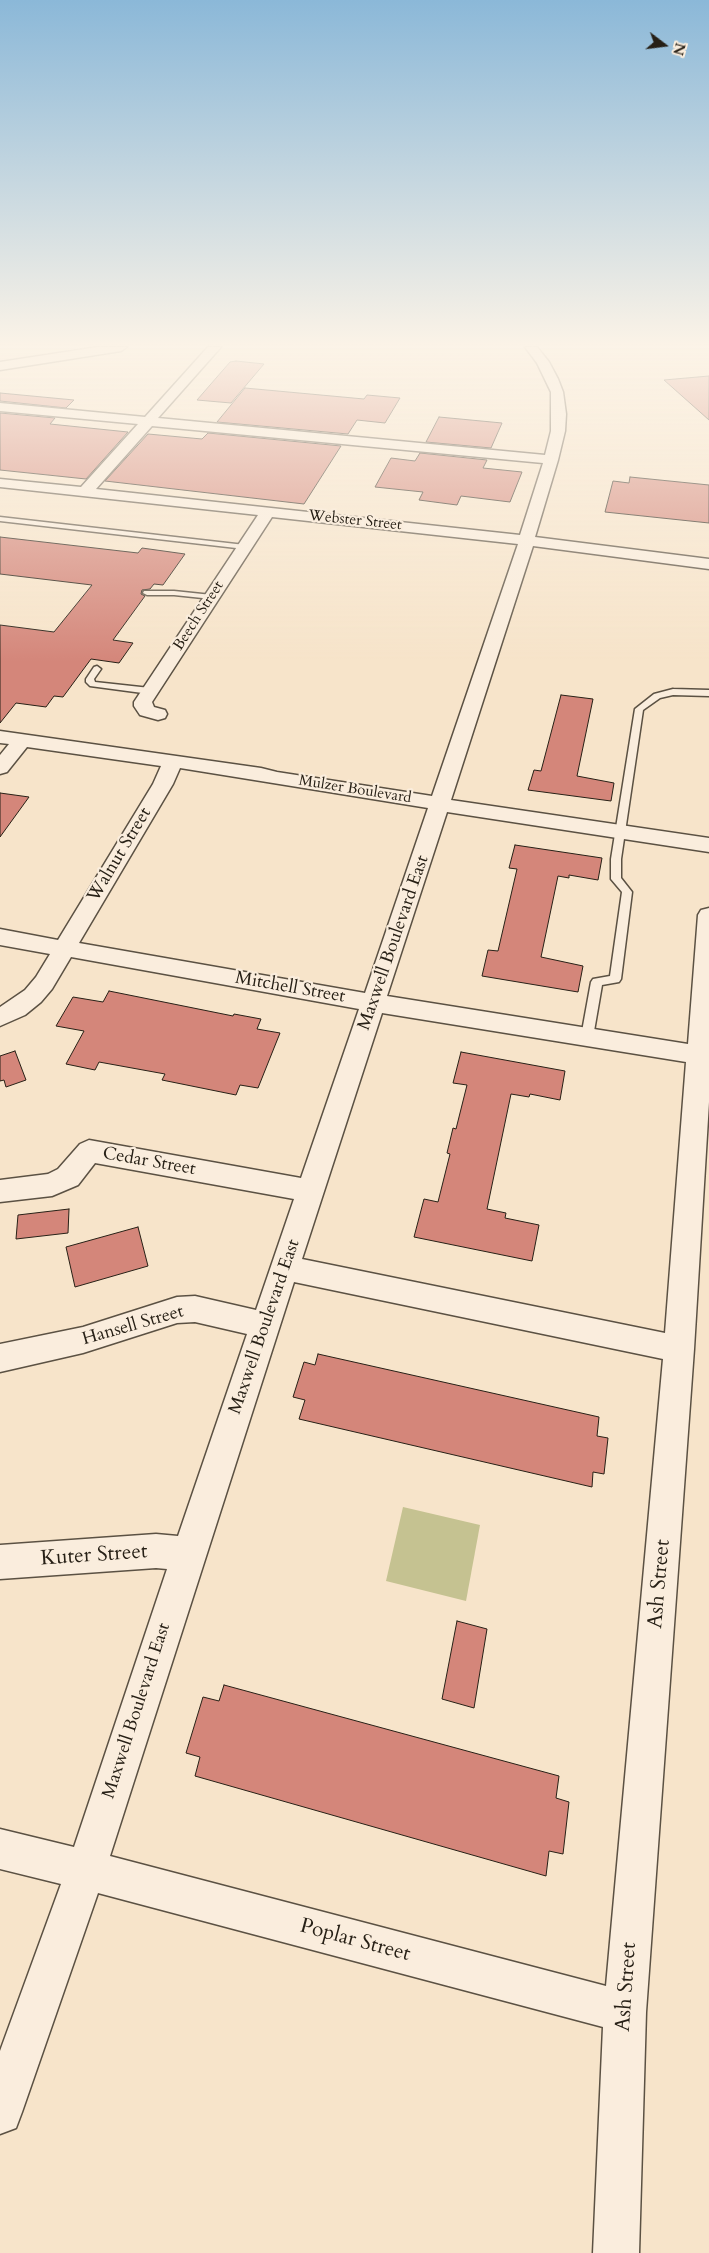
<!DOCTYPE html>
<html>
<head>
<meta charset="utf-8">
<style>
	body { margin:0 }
	#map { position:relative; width:709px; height:2253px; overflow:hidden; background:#f7e4ca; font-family:Cardo,serif }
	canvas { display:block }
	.north { position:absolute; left:639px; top:20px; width:50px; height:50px; -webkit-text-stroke:4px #faeddd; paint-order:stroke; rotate:105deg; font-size:14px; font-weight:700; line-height:20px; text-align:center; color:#272016 }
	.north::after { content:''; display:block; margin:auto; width:18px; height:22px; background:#272016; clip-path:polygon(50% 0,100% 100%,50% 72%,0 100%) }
</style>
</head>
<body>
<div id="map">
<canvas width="709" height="2253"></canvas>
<div class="north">N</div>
</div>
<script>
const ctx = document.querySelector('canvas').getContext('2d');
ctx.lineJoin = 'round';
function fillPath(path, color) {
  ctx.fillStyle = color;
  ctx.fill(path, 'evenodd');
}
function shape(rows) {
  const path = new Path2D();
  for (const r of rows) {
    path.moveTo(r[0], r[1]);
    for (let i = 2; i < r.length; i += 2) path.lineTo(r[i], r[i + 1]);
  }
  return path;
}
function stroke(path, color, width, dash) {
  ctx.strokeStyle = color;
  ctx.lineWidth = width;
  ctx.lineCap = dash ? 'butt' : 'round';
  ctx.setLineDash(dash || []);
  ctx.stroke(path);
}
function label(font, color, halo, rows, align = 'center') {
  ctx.font = font + ' Cardo,serif';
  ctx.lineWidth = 4.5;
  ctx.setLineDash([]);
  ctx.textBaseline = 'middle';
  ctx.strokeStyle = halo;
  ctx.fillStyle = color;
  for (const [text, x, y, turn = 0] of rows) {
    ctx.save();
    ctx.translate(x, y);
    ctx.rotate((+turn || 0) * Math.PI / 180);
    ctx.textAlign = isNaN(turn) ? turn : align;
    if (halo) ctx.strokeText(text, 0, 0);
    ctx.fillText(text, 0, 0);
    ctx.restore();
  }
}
fillPath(shape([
	[403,1507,480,1525,466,1601,386,1581]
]), '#c5c291');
const building = shape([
	[236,361,264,364,231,403,197,400,230,362,236,361],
	[709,376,709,420,664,380,709,376],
	[245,388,364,399,367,395,400,398,385,423,357,420,348,434,217,422,245,388],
	[0,393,74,400,66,408,0,401,0,393],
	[0,413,55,418,50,424,128,432,86,479,0,470,0,413],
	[439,417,502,423,491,448,426,442,439,417],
	[208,433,341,446,304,504,105,481,148,434,202,439,208,433],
	[420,453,487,460,483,468,522,472,510,502,461,496,457,505,419,500,423,492,375,487,391,458,415,461,420,453],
	[630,477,709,485,709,523,605,512,613,481,629,483,630,477],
	[0,537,138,553,142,548,185,554,163,585,154,584,150,589,142,590,141,594,145,596,113,640,133,643,119,663,91,659,63,697,54,696,46,707,16,703,0,723,0,625,54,632,92,585,0,574,0,537],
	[561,695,593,699,577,776,614,783,611,801,528,790,534,770,541,771,561,695],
	[0,793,29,797,0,837,0,793],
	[515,845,602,858,598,880,569,875,569,878,558,876,541,957,583,966,578,992,482,976,488,950,498,951,517,869,509,868,515,845],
	[109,991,233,1016,234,1014,261,1019,257,1029,280,1033,258,1088,240,1085,236,1095,162,1080,165,1074,99,1062,95,1070,66,1064,84,1031,56,1026,73,997,103,1002,109,991],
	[15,1051,26,1080,6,1087,4,1080,0,1081,0,1056,15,1051],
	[461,1052,565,1071,560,1100,530,1094,529,1097,511,1094,487,1209,506,1213,505,1218,539,1225,532,1261,414,1237,424,1199,438,1202,450,1154,447,1153,453,1128,456,1129,467,1085,453,1083,461,1052],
	[69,1209,68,1233,16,1239,18,1215,69,1209],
	[138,1227,148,1266,75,1287,66,1247,138,1227],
	[318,1354,599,1417,597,1436,608,1438,604,1474,593,1472,592,1487,299,1419,305,1400,293,1397,304,1362,315,1365,318,1354],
	[457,1621,487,1629,474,1708,442,1699,457,1621],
	[224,1685,559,1776,556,1798,569,1802,563,1854,549,1851,546,1876,195,1776,200,1757,186,1753,203,1697,219,1701,224,1685]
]);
fillPath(building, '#d4867a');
stroke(building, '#272016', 1);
const service = shape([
	[0,517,245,545,249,547,245,549,0,521,0,517],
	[144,591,174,591,212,595,216,597,212,599,174,595,147,595,143,593,144,591],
	[97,666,101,669,94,679,95,682,150,688,154,691,150,694,90,686,86,682,86,679,94,667,97,666],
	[673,689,709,690,709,696,673,695,660,698,643,710,621,859,621,878,632,892,621,979,619,982,602,985,593,1037,587,1041,581,1037,591,982,593,979,610,976,622,892,611,879,611,859,635,709,654,694,673,689]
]);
const minor = shape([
	[98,347,127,347,121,351,0,370,0,362,98,347],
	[208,347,221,347,158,418,545,455,551,431,551,392,537,363,525,347,537,347,549,362,558,379,563,392,566,414,565,431,558,460,535,537,709,559,709,569,533,546,451,800,709,838,709,852,447,812,387,996,688,1044,698,915,701,910,709,908,709,1102,694,1349,646,2012,639,2253,593,2253,603,2027,98,1893,22,2112,16,2128,0,2134,0,2051,61,1884,0,1869,0,1829,74,1847,167,1569,156,1568,0,1579,0,1545,156,1534,178,1536,247,1334,195,1322,177,1323,83,1353,0,1372,0,1344,83,1327,177,1297,195,1296,256,1310,294,1199,95,1163,78,1185,52,1196,0,1202,0,1180,48,1174,58,1169,80,1144,89,1140,301,1178,359,1009,71,957,52,989,41,1002,25,1015,0,1026,0,1007,25,990,36,977,50,954,0,945,0,929,58,940,153,784,161,766,27,747,7,772,0,774,0,755,9,744,0,743,0,731,261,768,277,772,432,796,518,544,272,517,152,702,154,707,165,710,167,714,165,718,158,720,140,715,134,706,134,702,258,515,0,487,0,479,81,487,138,424,0,411,0,403,145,417,208,347],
	[152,426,543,463,520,535,96,489,152,426],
	[180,768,428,808,365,993,79,943,173,784,180,768],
	[382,1013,686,1062,665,1333,302,1259,382,1013],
	[294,1282,663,1359,606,1986,110,1856,294,1282]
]);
stroke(service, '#5b5143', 3);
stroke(minor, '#5b5143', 3);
fillPath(service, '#faeddd');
fillPath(minor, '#faeddd');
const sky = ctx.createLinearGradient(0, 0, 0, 662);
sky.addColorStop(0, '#8bb8d8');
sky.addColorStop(0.52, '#fbf3e7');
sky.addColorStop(1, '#fbf3e700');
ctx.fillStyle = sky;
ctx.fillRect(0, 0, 709, 662);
label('15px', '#272016', '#faeddd', [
	["Webster Street",355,521,6],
	["Beech Street",199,616,-57],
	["Mulzer Boulevard",355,790,9]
]);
label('18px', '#272016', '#faeddd', [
	["Walnut Street",120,855,-59],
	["Maxwell Boulevard East",394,943,-71],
	["Mitchell Street",290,988,10],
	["Cedar Street",149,1162,10],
	["Hansell Street",133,1326,-16],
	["Maxwell Boulevard East",265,1327,-71],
	["Maxwell Boulevard East",137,1711,-72]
]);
label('21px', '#272016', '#faeddd', [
	["Kuter Street",94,1556,-4],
	["Ash Street",660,1584,-85],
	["Poplar Street",355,1941,15],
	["Ash Street",627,1987,-86]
]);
</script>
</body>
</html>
